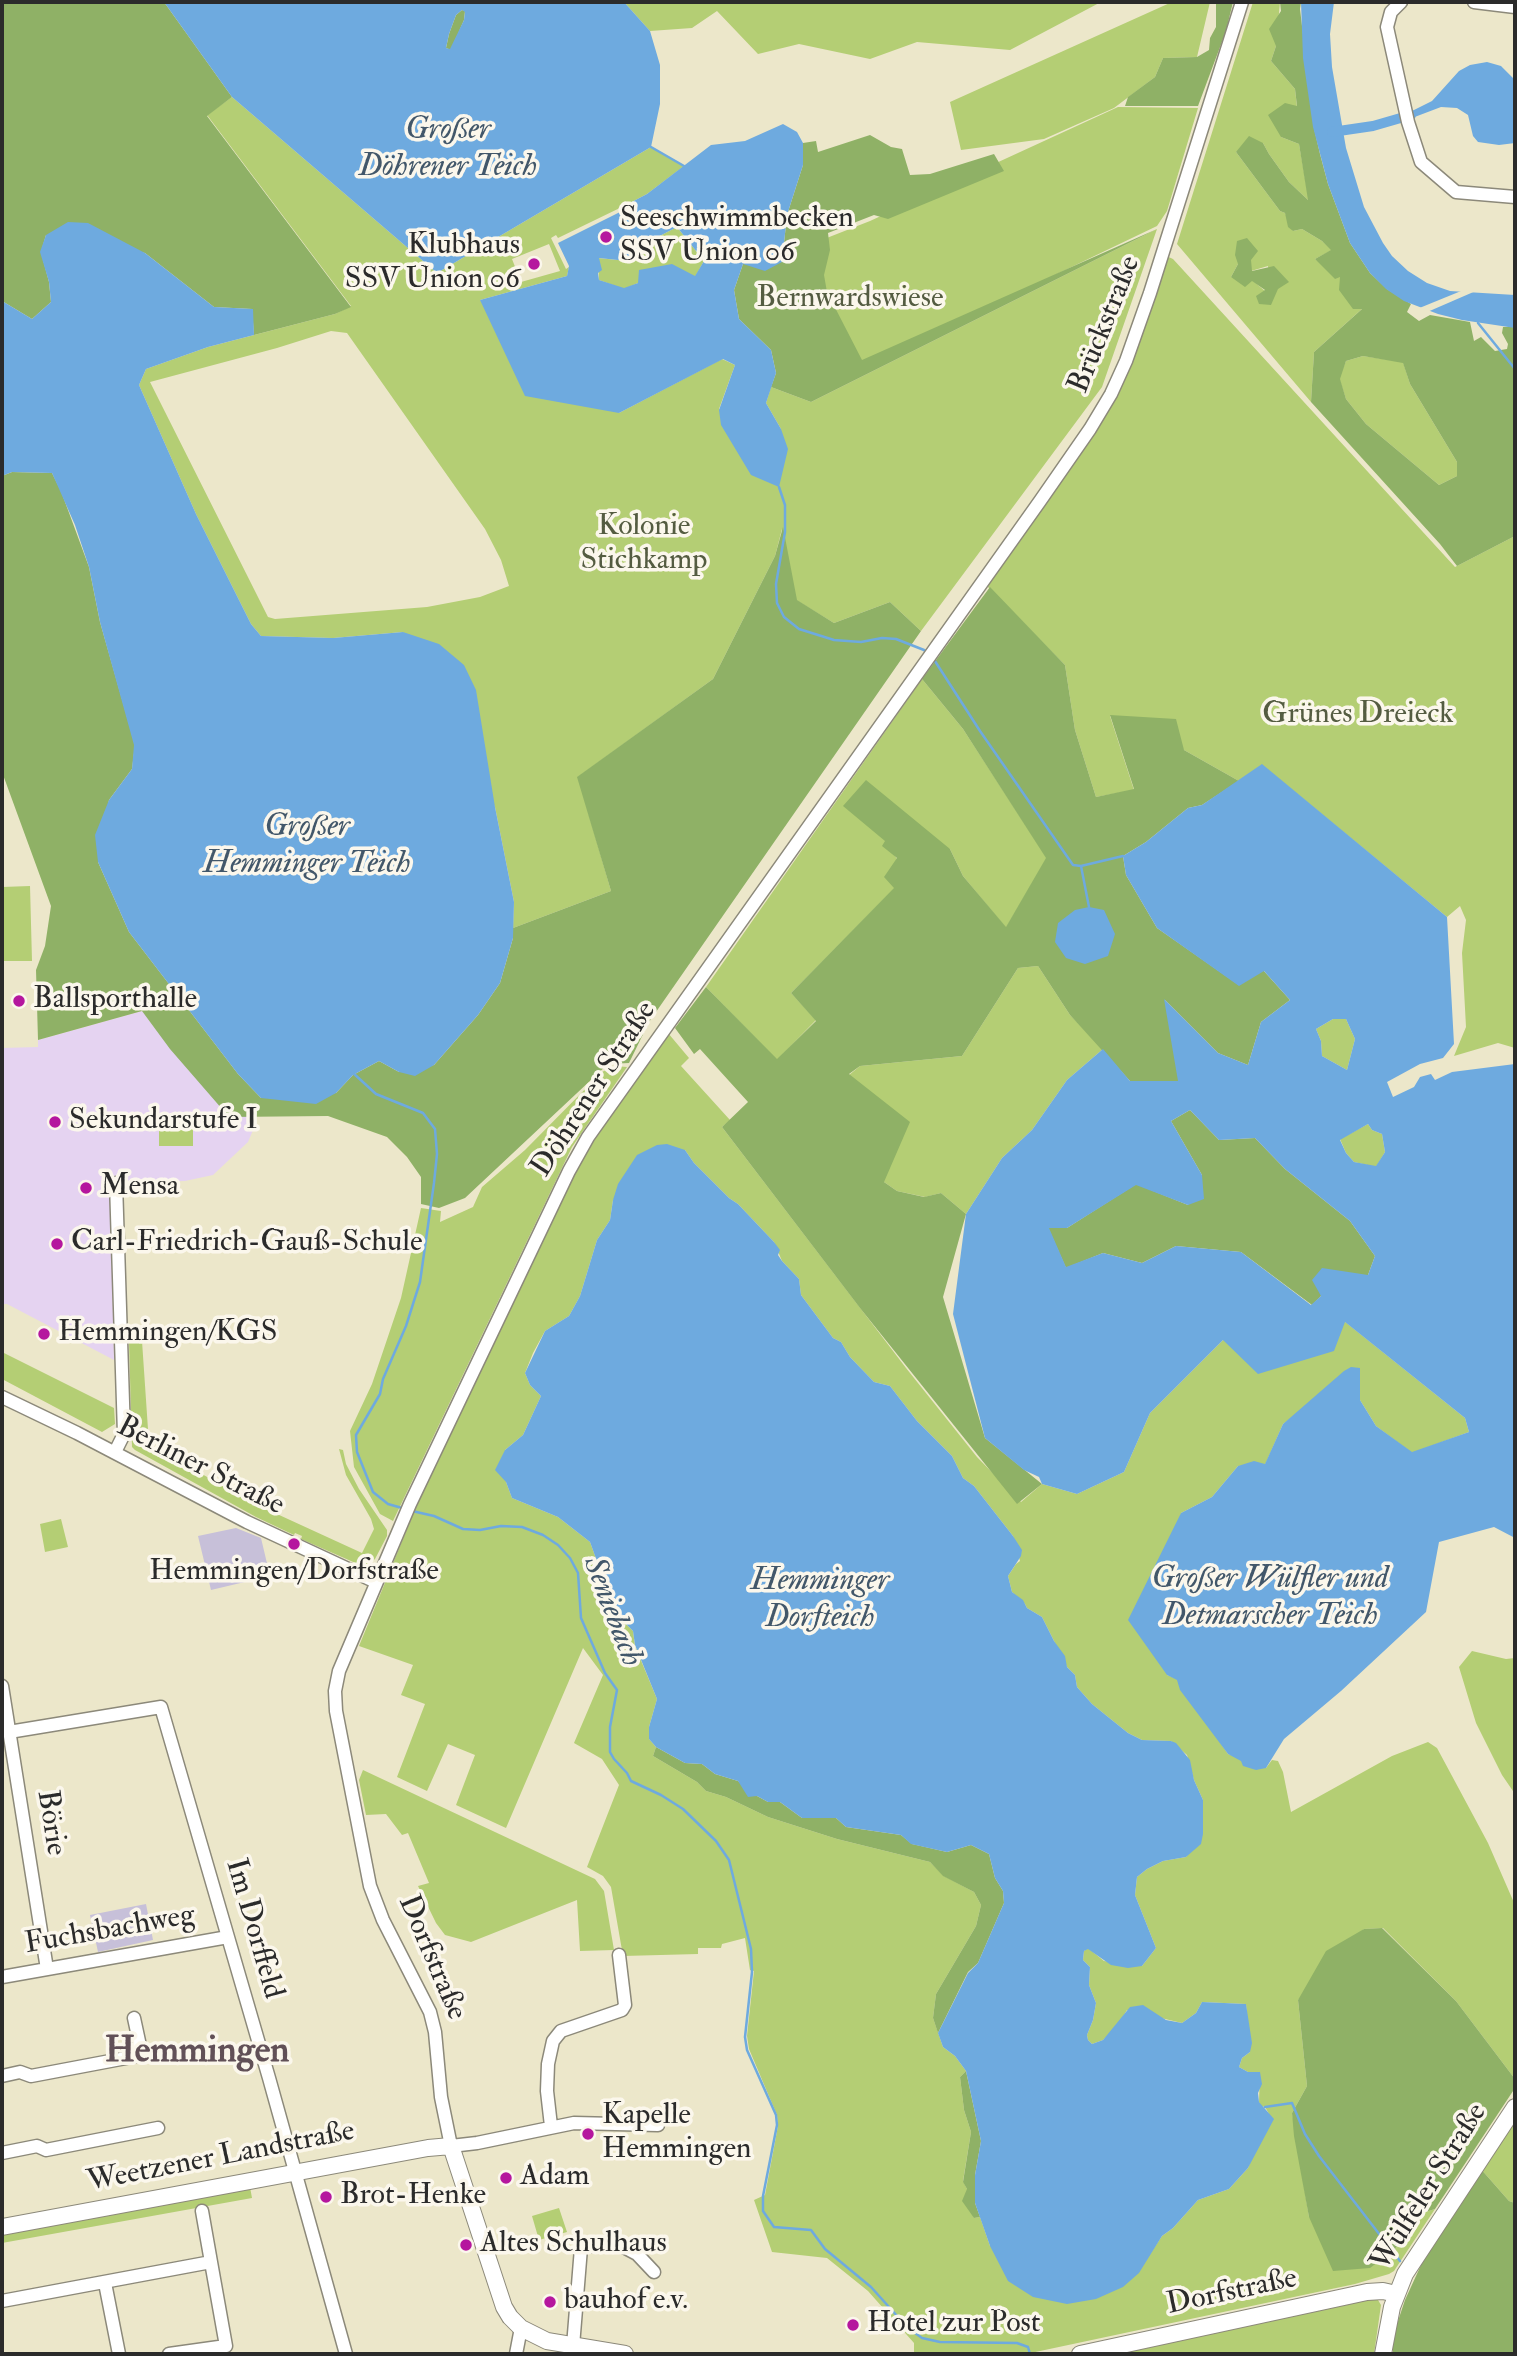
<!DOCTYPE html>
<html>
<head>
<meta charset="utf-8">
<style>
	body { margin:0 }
	#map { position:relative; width:1517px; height:2356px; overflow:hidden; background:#ece7ca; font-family:"IM FELL Double Pica",serif }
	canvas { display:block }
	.frame { position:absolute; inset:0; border:4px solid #2b2b2b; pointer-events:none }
</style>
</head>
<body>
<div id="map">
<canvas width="1517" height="2356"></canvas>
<div class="frame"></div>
</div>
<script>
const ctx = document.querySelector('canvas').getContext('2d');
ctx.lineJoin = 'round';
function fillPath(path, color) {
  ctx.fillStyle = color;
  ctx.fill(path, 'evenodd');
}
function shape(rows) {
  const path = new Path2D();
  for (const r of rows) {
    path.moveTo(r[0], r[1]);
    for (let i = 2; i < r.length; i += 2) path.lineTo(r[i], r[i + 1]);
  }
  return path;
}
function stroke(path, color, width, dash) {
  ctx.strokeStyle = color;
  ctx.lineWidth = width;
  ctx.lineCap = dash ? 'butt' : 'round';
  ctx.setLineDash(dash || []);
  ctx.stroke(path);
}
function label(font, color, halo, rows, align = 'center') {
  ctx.font = font + ' "IM FELL Double Pica",serif';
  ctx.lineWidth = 7;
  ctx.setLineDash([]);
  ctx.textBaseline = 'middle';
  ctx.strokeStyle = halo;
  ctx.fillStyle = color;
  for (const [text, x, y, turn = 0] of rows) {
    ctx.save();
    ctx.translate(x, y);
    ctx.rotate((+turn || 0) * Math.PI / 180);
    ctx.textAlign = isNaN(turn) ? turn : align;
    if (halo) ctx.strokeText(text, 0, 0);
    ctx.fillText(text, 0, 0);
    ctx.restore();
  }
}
fillPath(shape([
	[142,1011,224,1087,256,1123,248,1142,213,1175,185,1181,110,1183,114,1360,7,1304,2,1304,2,1048,38,1047,38,1040]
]), '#e5d3f1');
fillPath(shape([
	[236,1528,261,1538,270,1576,211,1590,198,1536],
	[146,1904,153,1940,98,1952,90,1915]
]), '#c7c0d9');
fillPath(shape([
	[624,2,1101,2,1010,50,917,42,870,59,799,44,758,54,717,11,692,28,650,31],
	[1172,2,1210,2,1197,57,1163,58,1155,77,1114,108,1044,139,961,150,950,102],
	[1253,2,1280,2,1276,46,1271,61,1295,89,1297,107,1281,137,1299,144,1309,201,1289,182,1269,154,1263,143,1236,152,1280,211,1285,213,1293,231,1302,229,1322,241,1332,250,1315,259,1340,277,1363,308,1314,352,1311,402,1177,244],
	[1251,260,1251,271,1268,266,1271,305,1265,291,1252,280,1231,277,1238,264],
	[232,97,437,273,651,147,684,166,647,194,626,205,558,238,556,235,551,238,566,269,569,267,567,276,480,300,619,413,722,359,735,365,719,409,781,429,766,403,771,387,811,402,1157,229,1102,387,921,631,890,602,834,623,796,600,782,529,775,556,713,679,578,777,611,891,513,928,514,902,495,807,403,632,333,638,261,636,251,624,196,514,139,385,146,369,208,347,335,314,351,306,207,115],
	[549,244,560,271,521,282,512,259],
	[331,331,347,333,485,529,501,560,509,586,480,597,427,607,275,619,268,617,150,382,277,348],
	[1118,107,1198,108,1167,211,1157,226,809,393,786,254,870,221],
	[677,227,704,261,695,277,638,283,624,289,599,280,598,258,627,261,648,242],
	[1162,254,1173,259,1455,567,1515,536,1515,1048,1498,1043,1454,1056,1466,1027,1462,953,1466,920,1460,906,1447,917,1262,765,1239,781,1184,750,1110,716,1134,790,1096,797,1075,730,1065,665,987,586,1090,439],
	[1363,356,1403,362,1410,384,1457,462,1457,476,1439,485,1366,424,1346,399,1339,378,1346,361],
	[922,679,963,729,1047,858,1006,928,963,876,950,849,885,841,897,859,895,888,791,993,816,1020,777,1060,706,987],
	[30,886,32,961,2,961,2,887],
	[1038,966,1070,1015,1103,1049,1067,1080,1032,1130,1002,1158,966,1214,941,1193,925,1197,897,1191,884,1182,849,1075,860,1066,962,1056,1018,968],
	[1333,1019,1346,1019,1355,1039,1347,1070,1322,1056,1321,1041,1316,1029],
	[668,1033,689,1058,681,1066,730,1120,722,1127,906,1368,977,1457,1021,1502,1042,1484,1077,1494,1124,1472,1150,1413,1223,1340,1344,1321,1465,1418,1469,1432,1412,1453,1376,1426,1360,1400,1360,1368,1283,1424,1265,1465,1238,1466,1212,1497,1181,1513,1167,1675,1177,1679,1228,1754,1266,1768,1272,1760,1278,1761,1283,1772,1291,1812,1392,1756,1428,1742,1437,1748,1488,1843,1515,1905,1515,2079,1456,2001,1383,1928,1364,1929,1298,2000,1307,2086,1292,2113,1309,2217,1395,2249,1419,2214,1435,2209,1394,2271,1389,2274,1355,2284,1026,2354,914,2354,914,2343,868,2291,827,2258,772,2252,754,2200,765,2195,778,2126,777,2115,749,2049,747,2036,754,1971,750,1970,745,1938,722,1944,721,1948,698,1948,698,1954,623,1956,611,1887,603,1876,587,1867,619,1785,602,1759,574,1743,603,1675,583,1648,506,1828,456,1805,475,1755,448,1744,427,1791,397,1777,425,1704,401,1695,413,1665,359,1646,426,1483,575,1173,593,1141],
	[685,1150,694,1163,729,1198,738,1204,774,1242,782,1261,799,1279,801,1295,833,1338,841,1342,850,1357,874,1382,890,1386,917,1421,952,1456,963,1478,974,1486,1013,1536,1020,1561,1016,1564,1008,1576,1012,1592,1025,1604,1027,1608,1042,1617,1067,1667,1075,1675,1077,1687,1092,1704,1128,1733,1142,1740,1171,1741,1187,1755,1194,1780,1203,1800,1191,1850,1186,1857,1163,1861,1147,1869,1137,1877,1135,1895,1156,1948,1142,1966,1104,1961,1088,1948,1084,1951,1083,1960,1090,1967,1089,1985,1096,2003,1093,2020,1087,2035,1088,2040,1092,2044,1103,2040,1118,2025,1127,2010,1182,2023,1196,2013,1202,2002,1246,2004,1250,2052,1242,2058,1239,2067,1248,2072,1260,2072,1259,2102,1260,2106,1265,2107,1269,2114,1248,2168,1229,2189,1198,2200,1173,2228,1162,2236,1150,2254,990,2246,980,2217,974,2218,967,2189,963,2181,971,2132,964,2110,960,2077,966,2071,955,2056,943,2047,933,2018,936,1994,976,1926,981,1905,974,1892,944,1876,930,1862,837,1839,768,1817,726,1797,706,1791,697,1782,653,1756,656,1747,649,1739,649,1727,657,1699,635,1646,633,1631,617,1615,605,1591,602,1575,590,1542,558,1517,512,1498,506,1482,505,1450,523,1435,541,1396,530,1385,525,1373,533,1353,545,1331,569,1316,580,1296,597,1240,610,1220,613,1200],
	[614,1066,627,1067,572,1147,393,1521,380,1514,354,1467,350,1431,372,1384,401,1298,421,1208,441,1211,440,1222,473,1207,482,1187,525,1150,602,1072],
	[193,1123,193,1146,159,1146,159,1123],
	[1368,1124,1372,1130,1382,1134,1385,1152,1376,1167,1354,1162,1346,1153,1340,1139],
	[142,1341,149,1444,253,1503,362,1553,374,1529,371,1519,346,1475,339,1449,343,1450,346,1464,359,1489,387,1530,387,1536,375,1559,368,1565,360,1565,301,1539,302,1536,295,1533,294,1535,256,1517,135,1450,132,1447,129,1342],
	[2,1352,114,1408,115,1424,102,1432,2,1379],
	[61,1519,68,1547,45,1552,40,1524],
	[1472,1651,1506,1659,1515,1658,1515,1794,1502,1775,1476,1723,1459,1667],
	[363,1770,595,1879,604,1891,614,1950,580,1951,577,1900,471,1942,445,1935,436,1923,418,1886,429,1883,408,1833,402,1835,386,1814,366,1815,359,1780],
	[1515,2116,1515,2203,1509,2201,1480,2168],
	[250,2187,252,2198,2,2243,2,2234],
	[559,2208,567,2232,539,2240,532,2216],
	[1370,2296,1378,2300,1381,2305,1374,2354,1092,2354]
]), '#b4ce74');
fillPath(shape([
	[2,2,164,2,232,97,207,116,351,307,335,314,254,335,252,309,214,307,145,253,46,235,41,252,49,282,51,302,32,319,2,301],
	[1216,2,1233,2,1226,31,1198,106,1125,106,1128,97,1155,77,1163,58,1197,57,1209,50,1210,38,1216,27],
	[1280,2,1301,2,1300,9,1314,128,1320,154,1328,184,1350,243,1370,273,1387,289,1411,304,1407,312,1419,321,1430,315,1470,322,1474,341,1481,337,1495,351,1507,349,1508,344,1502,333,1503,327,1515,327,1515,536,1457,566,1440,544,1311,402,1314,352,1362,309,1353,309,1339,290,1340,277,1335,279,1315,259,1331,250,1322,241,1302,229,1293,231,1288,227,1285,213,1280,211,1236,152,1249,136,1263,143,1269,154,1289,182,1308,200,1299,144,1281,137,1268,115,1285,103,1297,106,1295,89,1271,61,1276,46,1269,29,1281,11],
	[1363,356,1403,363,1410,384,1457,462,1457,476,1439,485,1366,424,1346,399,1340,379,1346,361],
	[462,10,465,11,464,20,451,50,446,48,449,34,456,15],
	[870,135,891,147,902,149,910,175,930,174,994,154,1004,171,888,219,874,215,828,233,830,250,824,275,827,292,862,360,1157,229,811,402,771,387,776,373,771,350,739,319,734,290,743,264,782,262,787,215,803,165,803,143,816,141,818,152],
	[1247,238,1258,251,1251,260,1252,271,1274,266,1289,282,1278,289,1271,305,1259,304,1256,296,1265,290,1252,281,1245,287,1231,277,1238,264,1235,255,1237,241],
	[12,472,52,473,61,491,89,567,100,622,135,745,132,769,109,800,98,862,129,932,238,1074,261,1098,336,1093,353,1075,379,1061,399,1072,434,1065,478,1015,500,983,513,938,513,928,611,891,577,777,713,679,775,556,783,527,797,600,834,623,890,602,921,631,649,1022,629,1063,608,1064,465,1198,439,1208,421,1204,421,1177,407,1157,387,1137,328,1116,229,1117,170,1049,142,1011,38,1040,36,970,45,946,51,906,2,772,2,476],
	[990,587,1065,665,1075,730,1096,797,1134,789,1110,715,1176,719,1184,750,1239,781,1202,805,1188,808,1146,842,1123,856,1126,875,1157,928,1239,985,1263,970,1290,1000,1261,1022,1248,1065,1218,1053,1165,1000,1179,1081,1130,1081,1070,1015,1038,966,1018,968,962,1056,860,1066,849,1074,910,1122,884,1182,897,1191,924,1197,941,1193,966,1214,943,1297,985,1438,1042,1484,1017,1504,860,1308,722,1127,748,1102,700,1049,694,1054,675,1028,706,987,777,1059,816,1021,791,993,894,888,884,877,897,858,882,846,885,841,843,806,866,780,950,849,963,876,1006,927,1046,858,963,729,922,679],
	[1190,1110,1219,1140,1255,1138,1285,1169,1350,1221,1375,1256,1368,1275,1321,1296,1312,1305,1241,1252,1176,1246,1142,1263,1103,1253,1066,1268,1048,1228,1067,1228,1136,1184,1188,1205,1202,1175,1171,1121],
	[656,1747,685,1763,702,1764,715,1774,738,1781,757,1796,768,1802,780,1802,802,1818,836,1818,846,1827,901,1835,912,1844,947,1852,971,1845,989,1854,995,1878,1003,1891,1004,1903,978,1963,968,1972,938,2033,933,2018,936,1994,976,1926,981,1905,974,1892,943,1876,930,1862,837,1839,768,1817,726,1797,706,1791,697,1782,653,1756],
	[1382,1928,1456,2001,1515,2079,1515,2088,1435,2209,1419,2214,1395,2249,1370,2268,1333,2271,1309,2217,1294,2136,1292,2113,1307,2086,1298,2000,1326,1951,1364,1929],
	[966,2071,981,2141,975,2175,975,2203,980,2217,974,2218,962,2201,967,2189,963,2182,971,2132,964,2110,960,2077],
	[1480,2168,1509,2201,1515,2203,1515,2354,1393,2354,1393,2336,1405,2300,1427,2252]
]), '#8fb166');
fillPath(shape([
	[164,2,624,2,650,31,660,65,660,104,651,147,437,273,232,97],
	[462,10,465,12,464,20,450,49,446,48,449,34,456,15],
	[1301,2,1334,2,1330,34,1332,67,1346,148,1364,207,1383,243,1392,256,1408,271,1427,283,1450,291,1515,295,1515,328,1462,320,1438,314,1404,301,1386,289,1370,273,1350,243,1328,184,1313,127,1303,58],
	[1487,62,1501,66,1515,80,1515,143,1499,145,1478,142,1473,136,1468,115,1457,108,1441,107,1412,118,1410,112,1432,101,1459,71,1470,65],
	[783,124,797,132,803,143,803,165,787,215,782,262,765,271,743,264,734,290,739,319,771,350,776,373,766,403,781,429,788,449,779,487,751,475,721,425,719,410,735,365,723,359,619,413,525,396,480,300,567,276,569,266,558,243,628,208,626,205,647,194,711,145,745,141],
	[677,227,704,261,695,276,672,264,639,270,638,283,624,288,599,280,598,273,602,270,599,258,627,261,648,242],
	[68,222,88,223,145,253,214,307,253,309,254,335,208,347,146,369,139,385,196,514,251,624,261,636,333,638,403,632,439,644,464,665,476,690,495,807,514,902,513,938,500,983,478,1015,434,1065,415,1076,399,1072,379,1061,353,1075,336,1093,316,1104,261,1098,238,1074,129,932,98,862,95,835,109,800,132,769,134,745,100,622,89,567,75,525,52,473,12,472,2,476,2,301,32,319,51,302,49,282,40,252,46,235],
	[1262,764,1447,917,1454,1044,1443,1058,1420,1064,1387,1082,1393,1097,1414,1087,1420,1077,1431,1074,1435,1080,1452,1072,1515,1064,1515,1538,1494,1527,1439,1542,1426,1612,1341,1691,1284,1739,1266,1768,1256,1770,1243,1766,1241,1761,1228,1754,1180,1690,1177,1680,1167,1675,1128,1620,1181,1513,1212,1497,1238,1466,1254,1461,1265,1464,1283,1424,1344,1371,1351,1367,1360,1368,1360,1400,1376,1426,1412,1452,1469,1432,1465,1418,1345,1322,1334,1351,1258,1374,1223,1340,1150,1413,1124,1472,1077,1494,1042,1484,1039,1477,1024,1470,985,1438,953,1314,966,1214,1002,1158,1032,1130,1067,1080,1103,1049,1130,1081,1178,1081,1164,999,1218,1053,1248,1065,1261,1022,1290,1000,1264,971,1239,986,1157,928,1126,875,1123,856,1146,842,1188,808,1202,805],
	[1333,1019,1346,1019,1355,1039,1347,1070,1322,1056,1321,1041,1316,1029],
	[1190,1110,1219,1140,1255,1138,1285,1169,1350,1221,1375,1256,1368,1275,1322,1268,1312,1280,1321,1296,1311,1305,1241,1252,1176,1246,1142,1263,1103,1253,1066,1267,1049,1228,1067,1228,1136,1185,1188,1205,1204,1199,1202,1175,1171,1121],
	[1368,1124,1372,1130,1382,1134,1385,1152,1376,1166,1354,1162,1346,1153,1340,1140],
	[1089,907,1104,910,1115,934,1108,956,1085,964,1066,958,1055,942,1058,923,1075,910],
	[667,1144,685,1150,694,1163,729,1198,738,1204,774,1242,780,1250,778,1255,782,1261,799,1279,801,1295,833,1338,841,1342,850,1357,874,1382,890,1386,917,1421,952,1456,963,1478,974,1486,1013,1536,1022,1550,1021,1556,1008,1576,1012,1592,1023,1600,1027,1608,1042,1617,1054,1641,1065,1656,1067,1667,1075,1675,1077,1687,1092,1704,1128,1733,1142,1740,1171,1741,1176,1743,1190,1760,1194,1780,1203,1800,1203,1834,1201,1844,1186,1857,1163,1861,1147,1869,1137,1877,1135,1895,1156,1948,1142,1966,1128,1968,1111,1965,1088,1949,1084,1951,1083,1960,1090,1967,1089,1985,1096,2003,1093,2020,1087,2035,1088,2040,1092,2044,1103,2040,1130,2007,1143,2005,1166,2020,1182,2023,1196,2013,1202,2002,1246,2004,1252,2043,1250,2052,1242,2058,1239,2067,1248,2072,1260,2072,1262,2084,1258,2093,1259,2102,1274,2119,1248,2168,1229,2189,1198,2200,1173,2228,1162,2236,1139,2273,1123,2287,1096,2299,1067,2304,1033,2297,1008,2281,990,2246,975,2203,975,2175,981,2141,966,2071,955,2056,943,2047,938,2033,968,1973,978,1963,1004,1903,1003,1891,995,1878,989,1854,971,1845,947,1852,911,1844,901,1835,846,1827,836,1818,802,1818,780,1802,768,1802,757,1796,748,1797,738,1781,715,1774,702,1764,685,1763,656,1747,649,1739,649,1727,657,1699,635,1645,633,1631,617,1615,605,1591,602,1575,590,1542,558,1517,512,1498,506,1482,495,1470,505,1450,523,1435,541,1396,530,1385,525,1373,545,1331,569,1316,580,1296,597,1240,610,1220,613,1200,618,1184,637,1155,657,1145]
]), '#6eaadf');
fillPath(shape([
	[1466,289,1478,290,1425,313,1417,309]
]), '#ece7ca');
stroke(shape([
	[651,147,684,166],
	[1478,323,1515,369],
	[779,487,785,505,785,532,776,584,777,603,784,617,799,629,834,640,861,642,882,638,896,639,924,650,928,654],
	[933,658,980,731,1073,865,1081,866,1123,856],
	[1081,866,1089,907],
	[352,1072,376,1094,423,1113,435,1129,437,1154,434,1183,420,1282,406,1326,383,1379,380,1394,356,1435,357,1452,373,1492,388,1504,402,1508],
	[412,1511,434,1516,463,1529,480,1530,501,1526,522,1527,543,1535,558,1545,570,1558,578,1573,581,1618,605,1673,617,1690,610,1727,610,1752,614,1759,627,1773,631,1781,661,1795,683,1809,716,1841,729,1860,751,1949,752,1972,745,2037,747,2050,776,2115,777,2125,763,2196,763,2211,774,2227,811,2230,825,2249,871,2287,907,2327,922,2338,940,2342,1017,2343,1028,2347,1030,2354],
	[1265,2107,1292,2103,1305,2134,1319,2156,1400,2261]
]), '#6eaadf', 2.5);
stroke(shape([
	[1332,132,1373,126,1411,115]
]), '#6eaadf', 10);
const minor = shape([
	[1401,2,1391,12,1387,27,1408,122,1421,162,1456,192,1515,197],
	[1474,2,1515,7],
	[2,1397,77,1433,247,1522,376,1582],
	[115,1452,124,1434,116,1183],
	[2,1686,47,1969],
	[9,1732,161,1707,269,2078,346,2354],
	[2,1977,228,1937],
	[2,2076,20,2072,31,2076,142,2055,134,2018],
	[658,2125,574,2123,477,2143,451,2146,441,2097,435,2032,430,2012,383,1920,370,1886,336,1711,335,1691,339,1671,410,1504,569,1171,588,1137,1040,501,1090,429,1111,394,1126,361,1150,293,1242,2],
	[551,2126,547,2091,548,2064,553,2041,561,2031,622,2010,625,2005,619,1955],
	[2,2153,37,2146,46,2150,158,2128],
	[202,2211,211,2262],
	[105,2283,119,2354],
	[2,2301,211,2262,226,2346,169,2354],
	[573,2346,581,2248,596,2245,620,2245,637,2254,654,2272],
	[516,2354,521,2328]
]);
const major = shape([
	[2,2227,428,2148,451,2146,504,2307,510,2317,521,2328,547,2341,625,2354],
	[1080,2354,1367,2292,1383,2291,1396,2294],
	[1383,2354,1392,2307,1405,2274,1515,2107]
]);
stroke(minor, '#8c897a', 15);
stroke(major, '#8c897a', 18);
stroke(minor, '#fff', 12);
stroke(major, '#fff', 16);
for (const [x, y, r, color] of [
	[606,237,7,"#b5179e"],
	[534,264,7,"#b5179e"],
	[19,1001,7,"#b5179e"],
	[55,1122,7,"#b5179e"],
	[86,1188,7,"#b5179e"],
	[57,1244,7,"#b5179e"],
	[44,1334,7,"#b5179e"],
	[294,1544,7,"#b5179e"],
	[588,2134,7,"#b5179e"],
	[506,2178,7,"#b5179e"],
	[326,2197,7,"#b5179e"],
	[466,2245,7,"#b5179e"],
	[550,2302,7,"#b5179e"],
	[853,2325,7,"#b5179e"]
]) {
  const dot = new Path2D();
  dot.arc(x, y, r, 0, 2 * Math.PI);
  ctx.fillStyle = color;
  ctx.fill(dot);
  stroke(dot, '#fbf7ec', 2.5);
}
label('30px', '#2b2b2b', '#fbf7ec', [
	["Seeschwimmbecken",620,220],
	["SSV Union 06",620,254],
	["Klubhaus",520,247,"right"],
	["SSV Union 06",520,281,"right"],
	["Ballsporthalle",33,1001],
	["Sekundarstufe I",69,1122],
	["Mensa",100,1188],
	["Carl-Friedrich-Gauß-Schule",71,1244],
	["Hemmingen/KGS",58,1334],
	["Hemmingen/Dorfstraße",294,1573,"center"],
	["Kapelle",602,2117],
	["Hemmingen",602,2151],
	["Adam",520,2178],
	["Brot-Henke",340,2197],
	["Altes Schulhaus",480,2245],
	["bauhof e.v.",564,2302],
	["Hotel zur Post",867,2325]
], 'left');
label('30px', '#545c41', '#fbf7ec', [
	["Bernwardswiese",850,300],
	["Kolonie",644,528],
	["Stichkamp",644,562],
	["Grünes Dreieck",1358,716]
]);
label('30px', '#2b2b2b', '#fbf7ec', [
	["Brückstraße",1106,325,-68],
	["Döhrener Straße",595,1090,-57],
	["Berliner Straße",200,1467,27],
	["Börie",50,1823,81],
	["Im Dorffeld",253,1929,74],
	["Fuchsbachweg",110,1931,-10],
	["Dorfstraße",431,1958,67],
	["Weetzener Landstraße",221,2158,-11],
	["Wülfeler Straße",1430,2188,-58],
	["Dorfstraße",1232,2293,-12]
]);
label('italic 32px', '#42576a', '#fbf7ec', [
	["Großer",448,131],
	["Döhrener Teich",448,168],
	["Großer",307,828],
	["Hemminger Teich",307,865],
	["Großer Wülfler und",1270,1580],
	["Detmarscher Teich",1270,1617],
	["Hemminger",820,1582],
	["Dorfteich",820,1619],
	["Seniebach",611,1612,69]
]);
label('bold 37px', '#615057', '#fbf7ec', [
	["Hemmingen",197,2053]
]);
</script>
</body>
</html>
